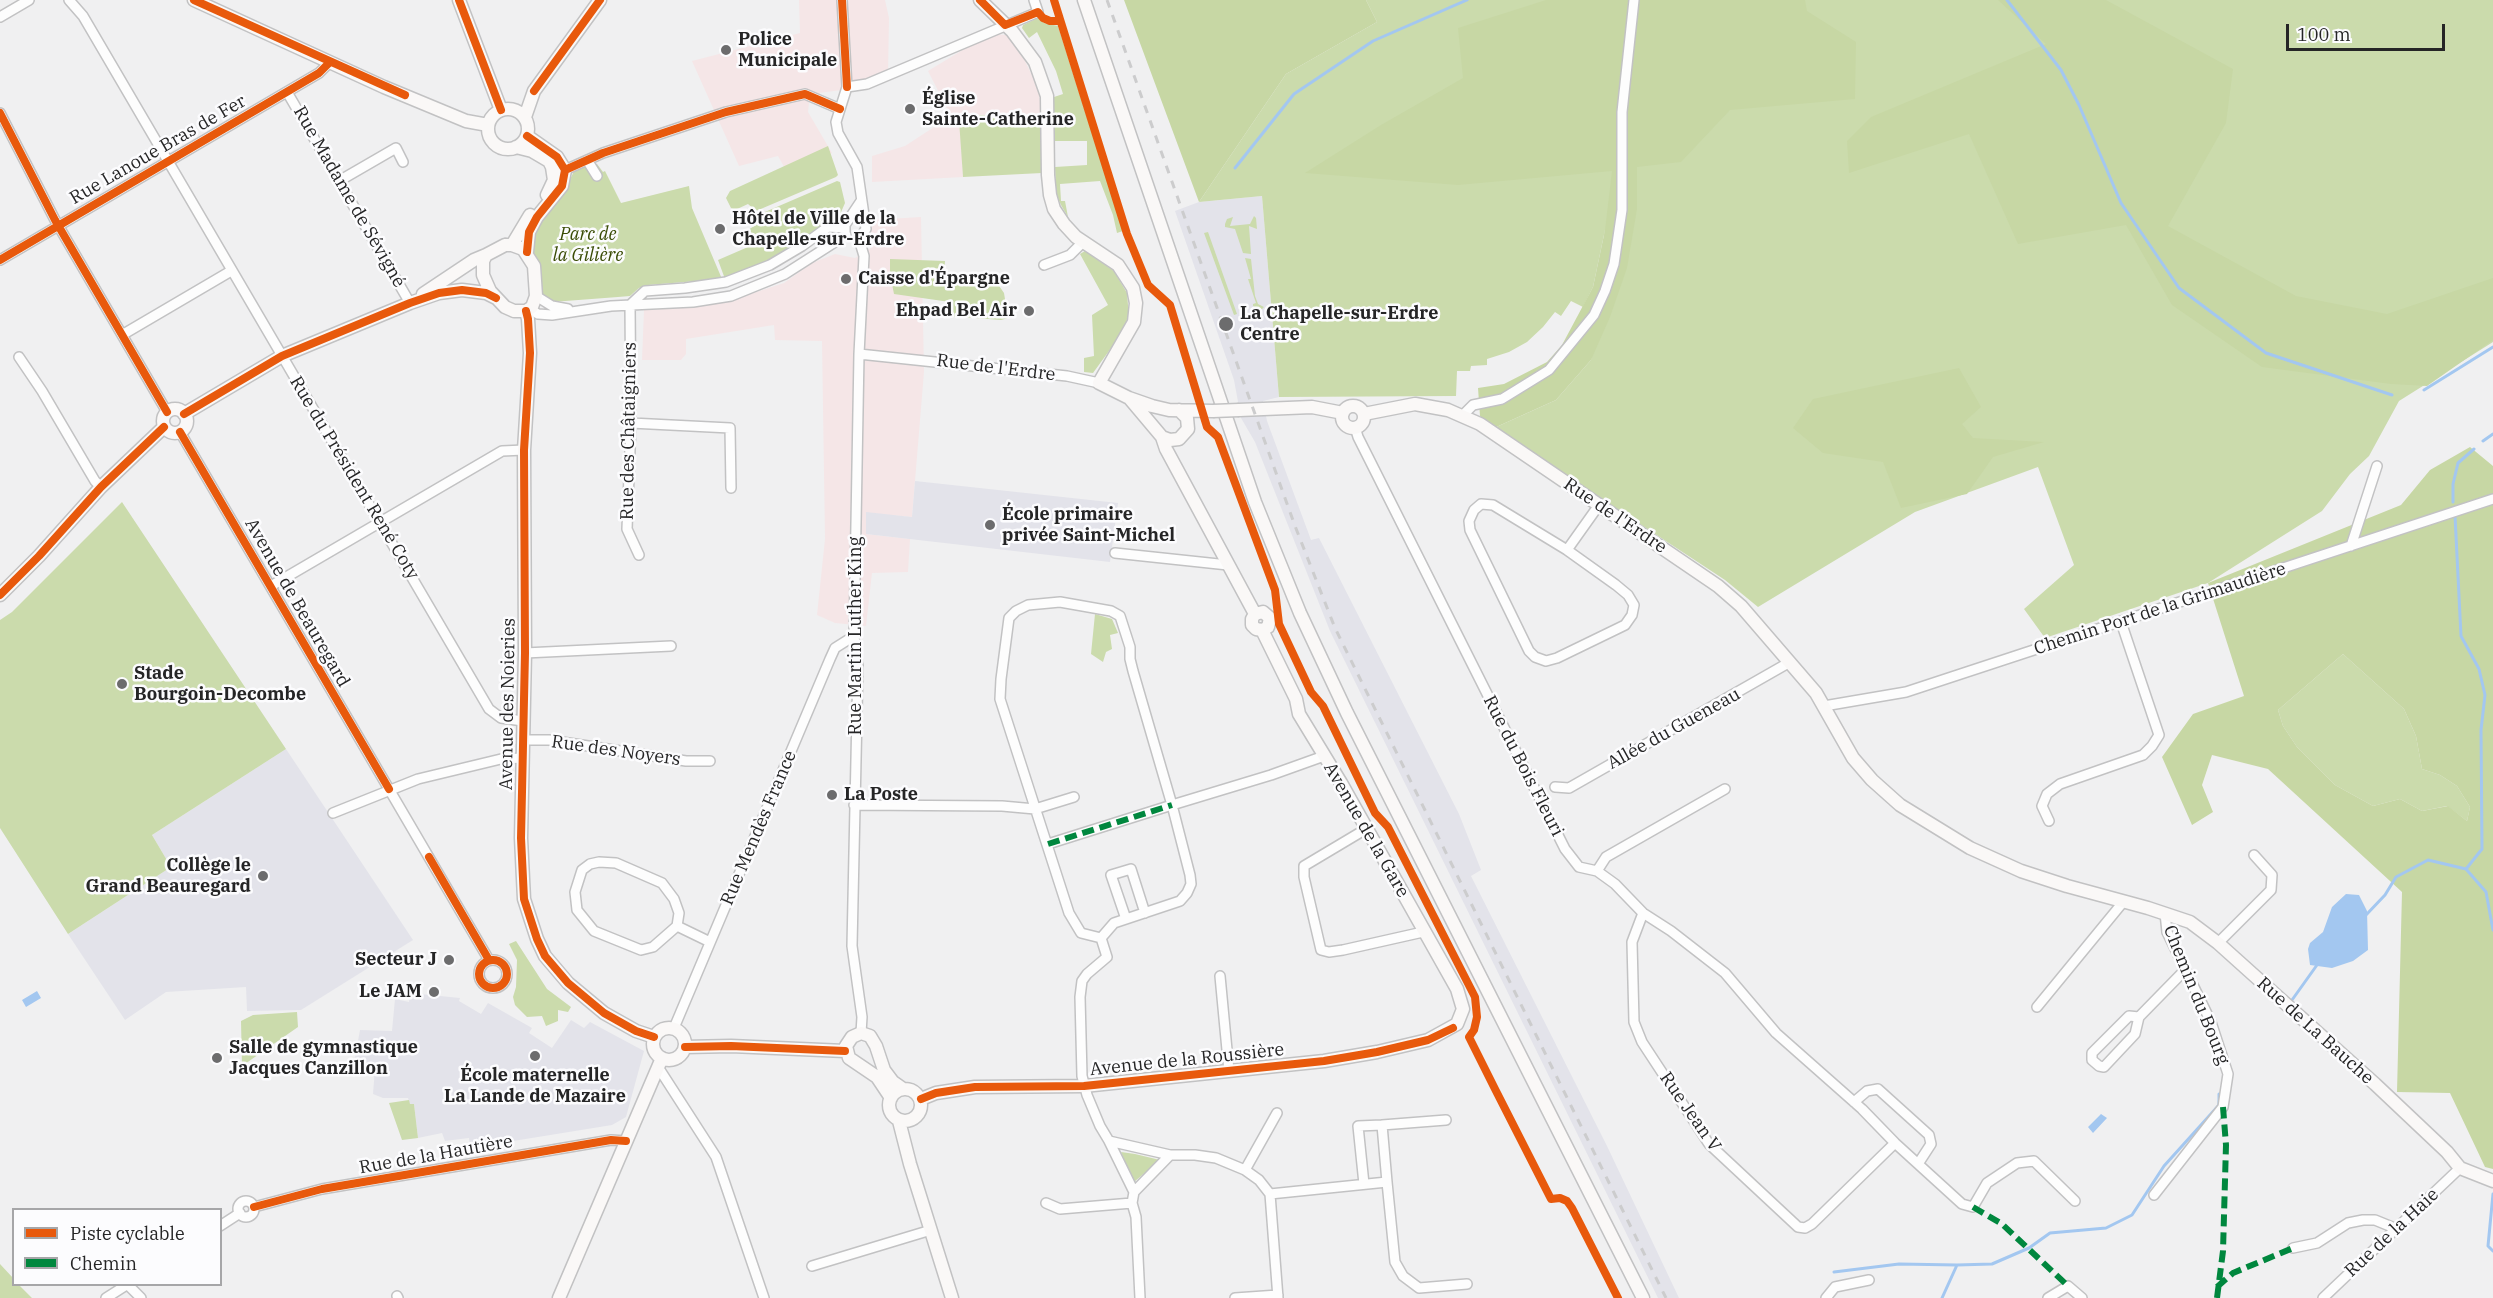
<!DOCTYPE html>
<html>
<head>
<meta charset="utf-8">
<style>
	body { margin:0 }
	#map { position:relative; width:2493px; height:1298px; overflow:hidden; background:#f0f0f1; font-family:"IBM Plex Serif",serif }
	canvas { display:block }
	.legend { position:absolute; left:12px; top:1208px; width:210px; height:78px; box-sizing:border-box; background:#fcfcfe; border:2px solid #a6a6a8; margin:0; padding:8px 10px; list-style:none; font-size:18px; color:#252526 }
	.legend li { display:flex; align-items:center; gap:12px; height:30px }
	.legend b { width:30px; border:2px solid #a6a6a8 }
	.scale { position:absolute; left:2286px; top:24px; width:159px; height:27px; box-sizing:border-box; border:3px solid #252526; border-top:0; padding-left:8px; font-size:18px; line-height:21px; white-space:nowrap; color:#252526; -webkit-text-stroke:4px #fcfcfe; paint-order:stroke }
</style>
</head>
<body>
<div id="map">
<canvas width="2493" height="1298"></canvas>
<ul class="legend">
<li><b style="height:8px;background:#e8590c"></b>Piste cyclable</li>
<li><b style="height:8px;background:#00873e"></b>Chemin</li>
</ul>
<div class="scale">100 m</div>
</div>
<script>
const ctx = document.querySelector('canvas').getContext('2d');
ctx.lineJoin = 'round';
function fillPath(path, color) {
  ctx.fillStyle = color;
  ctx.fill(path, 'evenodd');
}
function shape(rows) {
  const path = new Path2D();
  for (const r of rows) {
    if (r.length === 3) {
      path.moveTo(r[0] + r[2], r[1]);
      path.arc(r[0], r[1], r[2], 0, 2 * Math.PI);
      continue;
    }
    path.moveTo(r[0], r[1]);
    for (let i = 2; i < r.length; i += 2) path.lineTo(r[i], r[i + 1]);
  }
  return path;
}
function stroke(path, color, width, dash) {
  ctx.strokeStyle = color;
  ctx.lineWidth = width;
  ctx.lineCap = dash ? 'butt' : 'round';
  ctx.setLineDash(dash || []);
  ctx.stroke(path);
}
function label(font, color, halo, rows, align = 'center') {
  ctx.font = font + ' "IBM Plex Serif",serif';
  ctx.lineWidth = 5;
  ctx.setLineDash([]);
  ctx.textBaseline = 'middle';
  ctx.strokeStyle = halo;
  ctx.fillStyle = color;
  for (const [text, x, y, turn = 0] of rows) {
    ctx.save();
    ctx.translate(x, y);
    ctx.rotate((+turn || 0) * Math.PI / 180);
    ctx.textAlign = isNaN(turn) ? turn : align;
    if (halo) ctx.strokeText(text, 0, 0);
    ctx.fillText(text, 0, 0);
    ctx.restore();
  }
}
fillPath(shape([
	[799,0,885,0,889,18,888,75,842,90,810,94,808,112,832,153,787,172,778,156,739,166,692,61,800,33],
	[989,34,1008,35,1015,40,1039,90,1041,113,1024,116,1002,114,960,120,963,177,872,182,872,156,905,146,951,116,928,71],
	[921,217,924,372,912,517,866,513,866,534,910,539,908,572,872,573,866,626,835,623,817,615,825,539,822,341,775,340,774,325,686,339,686,354,681,360,642,360,644,310,692,307,744,296,784,283,812,263,835,254,855,258,871,248,871,220]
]), '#f5e6e7');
fillPath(shape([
	[1262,196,1279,397,1263,401,1267,421,1311,540,1319,538,1459,814,1481,870,1471,876,1607,1146,1679,1298,1658,1298,1330,631,1255,442,1241,418,1234,380,1175,211,1199,202],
	[915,481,1118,503,1110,562,866,534,866,512,912,517],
	[286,749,413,940,301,1010,247,1011,246,987,166,992,125,1020,68,934,171,867,152,835],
	[410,993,460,998,459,1001,481,1014,488,1003,532,1028,529,1033,552,1048,571,1020,584,1028,590,1022,644,1051,626,1117,612,1125,470,1148,469,1138,445,1141,442,1133,418,1138,414,1104,410,1105,408,1098,383,1098,373,1094,375,1068,354,1063,360,1030,392,1031,395,999,409,1002]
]), '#e3e3ea');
fillPath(shape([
	[1366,0,2493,0,2493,342,2399,401,2369,456,2350,474,2322,511,2208,583,2045,638,2024,609,2074,565,2038,467,1915,512,1758,607,1725,580,1494,428,1556,400,1591,360,1605,230,1593,287,1583,307,1571,301,1561,316,1555,312,1543,327,1527,342,1509,352,1487,359,1487,365,1471,366,1470,371,1457,371,1456,396,1279,397,1262,196,1199,202,1286,74,1377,22],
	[1038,18,1044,23,1058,26,1123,231,1117,233,1113,215,1100,181,1060,184,1061,201,1065,201,1068,217,1061,205,1056,194,1055,167,1087,165,1087,141,1054,141,1054,97,1063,94,1056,71,1037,32,1029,38,1022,28,1023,25],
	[1041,113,1042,173,963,177,959,120,979,115,1024,116],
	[828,146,838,175,836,177,756,211,748,204,735,210,731,208,726,198,730,191],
	[597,164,603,172,605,171,621,203,689,186,692,208,722,279,648,285,639,288,630,296,618,297,552,302,544,296,540,290,531,251,533,234,541,216,567,186,574,171,585,165,591,166],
	[837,181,840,182,845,203,838,219,826,225,774,260,725,279,718,260,748,247,743,233,756,225,758,215],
	[1254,216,1256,218,1257,229,1249,226,1251,254,1243,253,1235,229,1225,227,1225,224,1227,219,1233,217,1230,226,1250,224],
	[1208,232,1237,314,1234,315,1204,233],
	[1085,251,1114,271,1127,293,1128,305,1128,317,1122,333,1093,373,1084,372,1084,358,1094,356,1092,315,1108,305,1080,254],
	[1245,258,1251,259,1255,296,1258,304,1264,307,1261,310,1253,306,1253,304,1256,303,1248,279,1251,279],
	[890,259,945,261,944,276,995,280,1004,293,1008,318,1001,320,949,316,950,302,894,294,890,274],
	[122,502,286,749,152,835,171,867,68,934,0,828,0,620,12,612],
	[1095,614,1112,619,1118,633,1110,635,1112,649,1106,652,1103,662,1091,654],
	[2343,654,2404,709,2416,736,2422,769,2440,775,2457,786,2470,807,2467,821,2447,806,2422,811,2400,799,2373,806,2335,785,2297,747,2283,726,2278,710],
	[516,941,547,989,571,1007,568,1012,558,1010,558,1021,546,1026,542,1016,527,1017,515,1005,513,997,516,987,517,960,509,944],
	[297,1012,298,1027,242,1066,241,1021,253,1015],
	[409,1100,410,1104,414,1104,418,1138,402,1140,389,1103],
	[1121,1152,1135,1154,1160,1160,1134,1182],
	[0,1264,13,1278,14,1284,19,1285,32,1298,0,1298]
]), '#cbdbac');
fillPath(shape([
	[1124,0,1366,0,1377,22,1286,74,1199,202],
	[1546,0,1805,0,1807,11,1856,42,1855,99,1730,110,1681,162,1637,167,1637,209,1627,268,1610,317,1591,360,1556,400,1494,428,1480,416,1478,388,1504,384,1547,362,1562,345,1593,287,1605,230,1612,171,1458,185,1305,173,1381,125,1463,78,1458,28],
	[1998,0,2106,0,2233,69,2226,123,2168,226,2296,296,2387,314,2493,278,2493,340,2427,386,2391,384,2262,367,2172,305,2126,225,2018,244,1969,134,1849,173,1847,141,1871,117,2046,44],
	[1959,368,1981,407,1962,424,1973,438,2044,442,1993,457,1967,494,1901,508,1883,462,1823,453,1793,428,1813,399],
	[2470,447,2493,466,2493,1169,2485,1167,2450,1093,2397,1092,2402,892,2268,769,2212,755,2202,785,2213,812,2192,825,2162,757,2193,714,2244,696,2208,583,2401,505,2430,470],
	[2343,654,2404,709,2416,736,2422,769,2440,775,2457,786,2470,807,2467,821,2448,806,2422,811,2400,799,2373,806,2335,785,2297,747,2283,726,2278,710]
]), '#c7d7a4');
fillPath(shape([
	[2346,894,2359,895,2367,911,2368,950,2353,961,2332,968,2310,965,2308,949,2310,943,2323,932,2332,907],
	[37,991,41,998,26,1007,22,1000],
	[2101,1114,2107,1118,2093,1133,2088,1127]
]), '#a3c7f0');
stroke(shape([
	[2007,0,2061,70,2079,105,2121,203,2179,288,2266,353,2392,395],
	[1235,168,1294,94,1373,41,1467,0],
	[2424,390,2493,347],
	[2483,441,2493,434],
	[2453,502,2453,484,2458,463,2474,449],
	[2455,516,2461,636,2479,669,2485,695,2481,730,2482,849,2466,869],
	[2366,915,2385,895,2396,877,2428,860,2466,869,2486,892,2493,930],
	[2292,1000,2317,965],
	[2493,1194,2488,1246,2493,1251],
	[1834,1272,1899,1264,1957,1265],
	[1942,1298,1957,1265,1992,1264,2029,1248,2050,1233,2106,1228,2132,1215,2164,1166,2219,1105,2219,1094]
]), '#a3c7f0', 3);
const street = shape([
	[69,0,83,16,489,709,501,718,523,721],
	[842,0,847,87,836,122,838,133,857,167,866,229,859,239],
	[0,17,29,0],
	[847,87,867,84,1038,12,1034,0],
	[287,92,410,303],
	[0,113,55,220,167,412],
	[587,160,597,176],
	[565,170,603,153,726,112,805,94,840,109],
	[339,181,396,148,403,162],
	[845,233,845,225,861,201],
	[859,239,864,256,859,354,854,636,858,666,852,946,862,1017,861,1033],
	[0,260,319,73,329,63],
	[1044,265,1070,255,1083,242],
	[536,296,552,306,568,309],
	[630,305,631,423,627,529,639,555],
	[630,305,645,291,685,288,726,282,770,265,802,246,828,227,845,228],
	[529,309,538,314,552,315,611,306,693,302,731,296,785,274,846,235],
	[122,335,231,271],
	[859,354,1067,376,1099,383],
	[19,357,42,391,95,481,101,487],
	[1463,415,1473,405,1502,399,1549,370,1594,315,1605,291,1614,264,1622,210,1622,112,1634,0],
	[631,423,730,428,731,488],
	[1355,427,1358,437,1565,849,1579,867,1597,871,1615,884,1643,913,1671,931,1725,973,1776,1033,1862,1109,1895,1143,1962,1204,1973,1207,1987,1183,2017,1163,2034,1161,2075,1201],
	[180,432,489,960],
	[1481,504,1493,505,1567,550,1616,585,1628,595,1634,605,1632,615,1625,625,1557,658,1546,661,1535,657,1529,651,1470,530,1469,521,1474,510,1481,504],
	[2351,546,2377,466],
	[1567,550,1599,505],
	[1115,553,1228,565],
	[271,586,502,451,524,450],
	[525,653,671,646],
	[1824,706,1906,692,2493,499],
	[523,740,549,740,686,761,710,761],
	[1555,787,1569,788,1790,662],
	[854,805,1002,806,1035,809,1074,797],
	[333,813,418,779,501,759,523,758],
	[2049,821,2042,806,2047,794,2060,784,2143,755,2152,746,2159,735,2121,622],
	[1366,829,1304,866,1304,877,1321,950,1329,952,1343,950,1423,932],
	[1048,844,1172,805,1190,875,1191,884,1187,893,1180,901,1114,923,1101,938],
	[599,862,616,863,662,883,674,899,679,913,677,926,653,947,641,950,594,931,577,910,575,892,582,870,590,864,599,862],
	[1597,871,1606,857,1725,789],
	[1643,913,1632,942,1634,1022,1642,1042,1709,1144,1798,1227,1805,1228,1812,1224,1895,1143],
	[1126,919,1111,875,1131,869,1145,913],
	[677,926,710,942],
	[1101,938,1081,933,1069,913,1000,699,1001,679,1009,618,1016,611,1028,605,1060,602,1111,611,1120,616,1130,647,1130,659,1133,671,1172,805,1271,775,1324,756],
	[1101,938,1107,957,1087,974,1082,981,1080,997,1082,1076,1087,1095,1100,1126,1109,1141,1170,1155,1195,1155,1216,1158,1245,1170,1259,1180,1270,1194,1278,1298],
	[2218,943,2271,890,2272,875,2254,855],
	[493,974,14],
	[1220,976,1229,1071],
	[2037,1007,2124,901],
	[2139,1017,2129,1016,2092,1053,2092,1060,2099,1066,2104,1067,2135,1034,2139,1017,2184,971],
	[674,1028,830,659,835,648,854,636],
	[658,1067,716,1157,764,1298],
	[1854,1102,1867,1091,1878,1089,1929,1135,1931,1144,1918,1164],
	[1382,1125,1446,1120],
	[1109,1141,1134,1192,1170,1155],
	[1245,1170,1277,1113],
	[1387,1182,1395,1262,1403,1276,1419,1288,1467,1284],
	[1134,1192,1132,1203,1136,1217,1140,1298],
	[1270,1194,1387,1182,1382,1125,1358,1126,1364,1184],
	[2154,1195,2223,1107,2228,1074,2211,1022,2167,932,2165,913],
	[246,1209,8],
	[1046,1203,1060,1209,1132,1203],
	[254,1207,322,1189,611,1140,626,1141],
	[220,1226,240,1213],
	[2293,1248,2317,1243,2348,1223,2363,1220,2375,1220,2397,1229],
	[812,1266,931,1230],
	[128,1285,141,1298],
	[397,1296,398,1298],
	[106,1298,128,1284],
	[1235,1298,1278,1295],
	[1826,1298,1835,1287,1869,1280],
	[2048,1298,2068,1286,2082,1298],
	[2323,1298,2460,1168]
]);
const secondary = shape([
	[194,0,384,87,466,121,488,125],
	[459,0,501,110],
	[980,0,1012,31,1035,62,1047,96,1048,175,1050,195,1054,209,1064,224,1076,237,1118,265,1133,288,1136,303,1134,322,1099,383,1129,398,1152,406,1169,410,1213,411],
	[1084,0,1255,502,1300,613,1347,713,1643,1298],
	[508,129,20],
	[525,117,534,91,600,0],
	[516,147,532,151,549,161,552,167,554,180,547,195],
	[505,245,512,245,523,249,534,266,536,296,532,307,526,311,514,311,505,307,490,291,483,275,483,261,486,255,505,245],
	[512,245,530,215],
	[527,252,529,232,537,217,562,186,565,170,557,157,527,136],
	[423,294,474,260,486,255],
	[526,311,528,319,530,353,524,450,525,653,521,838,524,899,537,939,545,956,568,983,604,1013,636,1031,654,1037],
	[1130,399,1162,437,1170,440,1179,439,1188,429,1187,418,1179,410],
	[1353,417,11],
	[175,421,12],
	[1239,410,1312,407,1343,413],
	[184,414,282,356,410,303,439,293,462,290,486,293,496,298],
	[1364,414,1415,404,1448,410,1480,424,1718,586,1741,606,1816,693,1853,758,1872,780,1900,805,1970,848,2021,871,2067,886,2148,908,2190,922,2218,943,2375,1084,2447,1152,2460,1168,2493,1181],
	[1162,437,1166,449,1255,614],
	[0,595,39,556,101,487,164,427],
	[1255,614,1263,612,1270,618,1268,627,1262,630],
	[1255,614,1252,619,1252,625,1256,629,1262,630],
	[669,1044,16],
	[685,1047,731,1046,845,1051],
	[905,1105,16],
	[891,1098,877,1077,849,1058,846,1046,852,1037,861,1033,870,1036,876,1046,884,1070,893,1082,903,1089],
	[921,1099,936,1093,975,1087,1084,1086,1324,1061,1377,1052,1428,1040,1457,1024,1463,1009,1457,989,1341,783,1299,714,1296,699,1262,630],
	[899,1121,910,1164,952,1298],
	[559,1298,662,1058]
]);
stroke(street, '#c2c2c3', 12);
stroke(secondary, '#c2c2c3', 15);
stroke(street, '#fdfdfd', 9);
stroke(secondary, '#faf8f7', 12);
stroke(shape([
	[1107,0,1295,526,1335,628,1666,1298]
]), '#cccccd', 3, [8, 8]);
const secondaryBridge = shape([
	[1213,411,1239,410]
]);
stroke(secondaryBridge, '#c2c2c3', 15, []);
stroke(secondaryBridge, '#faf8f7', 12);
stroke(shape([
	[1048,844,1172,805],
	[1973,1207,2002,1224,2068,1286],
	[2217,1287,2233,1273,2293,1248],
	[2217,1298,2223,1251,2226,1145,2223,1107]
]), '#00873e', 6, [12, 6]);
stroke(shape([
	[194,0,405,95],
	[459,0,501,110],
	[842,0,847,87],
	[980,0,1005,25,1038,12,1043,18,1050,21,1060,21],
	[1054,0,1127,234,1148,285,1170,305,1207,427,1218,437,1275,590,1279,624,1311,692,1323,706,1375,813,1388,827,1475,997,1477,1017,1474,1030,1469,1037,1495,1089,1551,1199,1560,1198,1567,1201,1572,1208,1618,1298],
	[534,91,600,0],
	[0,113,55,220,167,412],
	[565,170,603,153,726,112,805,94,840,109],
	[527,252,529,232,537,217,562,186,565,170,557,157,527,136],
	[0,260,319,73,329,63],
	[526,311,528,319,530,353,524,450,525,653,521,838,524,899,537,939,545,956,568,983,604,1013,636,1031,654,1037],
	[184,414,282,356,410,303,439,293,462,290,486,293,496,298],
	[180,432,389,789],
	[0,595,39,556,101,487,164,427],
	[429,857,489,960],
	[493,974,14],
	[685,1047,731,1046,845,1051],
	[921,1099,936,1093,975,1087,1084,1086,1324,1061,1377,1052,1428,1040,1453,1028],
	[254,1207,322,1189,611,1140,626,1141]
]), '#e8590c', 8);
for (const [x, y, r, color] of [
	[726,50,6,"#6c6c6d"],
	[910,109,6,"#6c6c6d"],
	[720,229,6,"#6c6c6d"],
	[846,279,6,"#6c6c6d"],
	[1029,311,6,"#6c6c6d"],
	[1226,324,8,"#6c6c6d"],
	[990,525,6,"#6c6c6d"],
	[122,684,6,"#6c6c6d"],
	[832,795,6,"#6c6c6d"],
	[263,876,6,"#6c6c6d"],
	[449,960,6,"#6c6c6d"],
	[434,992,6,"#6c6c6d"],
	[535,1056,6,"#6c6c6d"],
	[217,1058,6,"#6c6c6d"]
]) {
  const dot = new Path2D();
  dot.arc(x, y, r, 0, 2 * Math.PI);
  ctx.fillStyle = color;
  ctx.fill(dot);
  stroke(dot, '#fcfcfe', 2);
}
label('bold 18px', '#252526', '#fcfcfe', [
	["Police",738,40],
	["Municipale",738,61],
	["Église",922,99],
	["Sainte-Catherine",922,120],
	["Hôtel de Ville de la",732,219],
	["Chapelle-sur-Erdre",732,240],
	["Caisse d'Épargne",858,279],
	["Ehpad Bel Air",1017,311,"right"],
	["La Chapelle-sur-Erdre",1240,314],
	["Centre",1240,335],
	["École primaire",1002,515],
	["privée Saint-Michel",1002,536],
	["Stade",134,674],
	["Bourgoin-Decombe",134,695],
	["La Poste",844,795],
	["Collège le",251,866,"right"],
	["Grand Beauregard",251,887,"right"],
	["Secteur J",437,960,"right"],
	["Le JAM",422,992,"right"],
	["Salle de gymnastique",229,1048],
	["Jacques Canzillon",229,1069],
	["École maternelle",535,1076,"center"],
	["La Lande de Mazaire",535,1097,"center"]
], 'left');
label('18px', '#252526', '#fcfcfe', [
	["Rue Lanoue Bras de Fer",158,150,-30],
	["Rue Madame de Sévigné",349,197,60],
	["Rue de l'Erdre",996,368,7],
	["Rue des Châtaigniers",629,431,-89],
	["Rue du Président René Coty",354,478,59],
	["Rue de l'Erdre",1615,516,34],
	["Avenue de Beauregard",297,603,60],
	["Chemin Port de la Grimaudière",2160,609,-18],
	["Rue Martin Luther King",856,636,-90],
	["Avenue des Noieries",508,704,-89],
	["Allée du Gueneau",1674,729,-29],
	["Rue des Noyers",616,751,8],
	["Rue du Bois Fleuri",1523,766,63],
	["Rue Mendès France",759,828,-67],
	["Avenue de la Gare",1366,830,60],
	["Chemin du Bourg",2196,995,68],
	["Rue de La Bauche",2315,1031,42],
	["Avenue de la Roussière",1187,1060,-6],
	["Rue Jean V",1690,1112,55],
	["Rue de la Hautière",436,1155,-10],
	["Rue de la Haie",2392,1233,-43]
]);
label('italic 18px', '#3a4c05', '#fcfcfe', [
	["Parc de",588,235],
	["la Gilière",588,256]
]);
</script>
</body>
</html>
